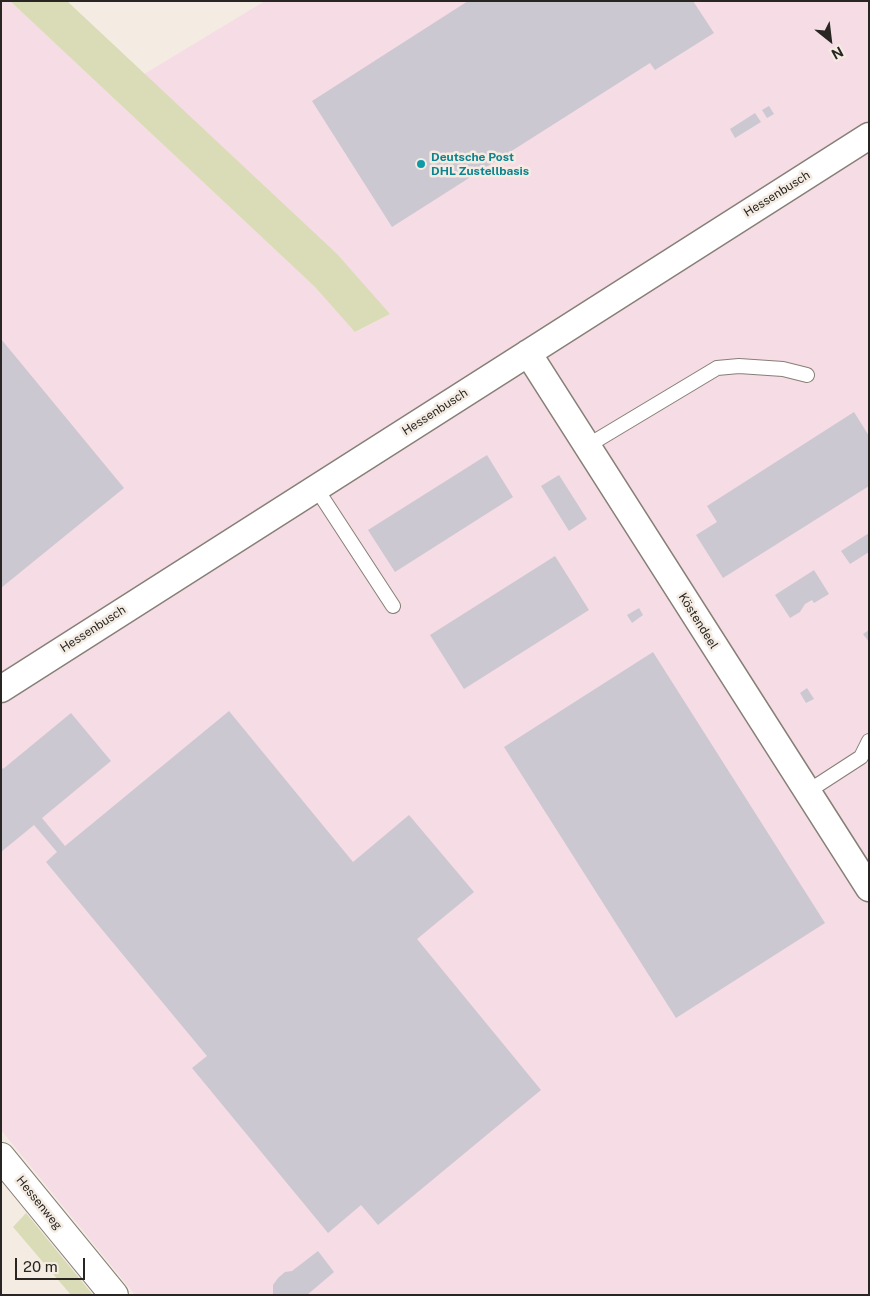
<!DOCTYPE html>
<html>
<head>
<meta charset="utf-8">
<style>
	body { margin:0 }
	#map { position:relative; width:870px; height:1296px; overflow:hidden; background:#f4ece3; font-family:"Public Sans",sans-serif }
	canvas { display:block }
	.frame { position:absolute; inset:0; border:2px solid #282522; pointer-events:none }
	.north { position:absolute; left:805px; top:15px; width:50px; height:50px; -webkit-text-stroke:4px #f4ece3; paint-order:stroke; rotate:151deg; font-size:14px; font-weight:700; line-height:20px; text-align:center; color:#282522 }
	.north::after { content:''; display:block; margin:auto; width:18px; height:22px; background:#282522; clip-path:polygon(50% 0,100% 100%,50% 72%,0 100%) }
	.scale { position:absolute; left:15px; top:1258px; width:70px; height:22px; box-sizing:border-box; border:2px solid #282522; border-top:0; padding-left:6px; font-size:15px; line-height:18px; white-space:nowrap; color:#282522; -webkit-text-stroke:4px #f4ece3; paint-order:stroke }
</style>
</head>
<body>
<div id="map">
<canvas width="870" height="1296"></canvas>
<div class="frame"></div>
<div class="north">N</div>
<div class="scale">20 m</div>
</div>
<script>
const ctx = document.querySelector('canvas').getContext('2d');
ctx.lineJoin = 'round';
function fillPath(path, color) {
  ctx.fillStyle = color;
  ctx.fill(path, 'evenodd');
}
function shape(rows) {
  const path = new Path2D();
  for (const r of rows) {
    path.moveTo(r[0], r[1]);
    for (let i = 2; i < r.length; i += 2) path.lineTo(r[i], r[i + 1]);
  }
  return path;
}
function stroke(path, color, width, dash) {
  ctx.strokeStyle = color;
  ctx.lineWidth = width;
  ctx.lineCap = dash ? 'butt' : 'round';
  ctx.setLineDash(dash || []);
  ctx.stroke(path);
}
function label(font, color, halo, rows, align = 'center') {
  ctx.font = font + ' "Public Sans",sans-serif';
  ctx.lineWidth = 5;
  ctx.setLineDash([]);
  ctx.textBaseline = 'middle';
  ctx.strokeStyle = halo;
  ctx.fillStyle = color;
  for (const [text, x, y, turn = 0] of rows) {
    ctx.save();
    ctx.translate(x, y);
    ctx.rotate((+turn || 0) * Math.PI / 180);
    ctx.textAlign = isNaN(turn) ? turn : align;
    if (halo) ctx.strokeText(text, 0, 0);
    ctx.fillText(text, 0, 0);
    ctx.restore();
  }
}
fillPath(shape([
	[1,1,10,1,315,287,356,332,390,314,144,74,265,1,869,1,869,1295,135,1295,1,1130]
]), '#f6dce4');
fillPath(shape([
	[10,1,67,1,337,254,390,314,355,332,315,287],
	[26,1213,93,1295,71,1295,13,1227]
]), '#d9dcb6');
fillPath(shape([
	[468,1,693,1,714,33,655,70,650,63,392,227,312,101],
	[769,106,774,114,767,118,762,110],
	[755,113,761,122,735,138,730,129],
	[1,339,124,488,1,588],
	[854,412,869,436,869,486,723,578,696,535,717,522,707,506],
	[487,455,513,497,395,572,368,530],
	[559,475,587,519,569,531,541,486],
	[869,533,869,552,850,564,841,551],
	[555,556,589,610,464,689,430,635],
	[814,570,829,594,814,603,812,600,805,604,800,612,790,618,775,595],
	[639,608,643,615,632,623,627,615],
	[869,630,869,642,863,634],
	[653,652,825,923,676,1018,504,747],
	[807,688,814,699,806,703,800,693],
	[229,711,353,862,409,815,474,892,417,939,541,1090,378,1225,361,1205,328,1233,192,1068,207,1056,46,862,57,852,34,825,1,852,1,766,3,769,71,713,111,761,42,818,65,846],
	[318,1251,334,1272,307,1295,273,1295,273,1285,278,1278,285,1272,292,1271]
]), '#ccc8d2');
const lane = shape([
	[587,446,717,368,739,366,783,369,807,375],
	[316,488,393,606],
	[807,792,861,757,869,741]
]);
const street = shape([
	[528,353,869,888],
	[1,689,869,136]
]);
const secondary = shape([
	[1,1157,114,1295]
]);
stroke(lane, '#867f77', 16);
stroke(street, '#867f77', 29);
stroke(secondary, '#867f77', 30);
stroke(lane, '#fff', 14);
stroke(street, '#fff', 26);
stroke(secondary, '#fff', 28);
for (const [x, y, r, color] of [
	[421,164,5,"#0f9aa8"]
]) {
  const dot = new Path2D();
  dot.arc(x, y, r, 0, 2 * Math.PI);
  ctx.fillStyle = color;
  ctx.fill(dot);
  stroke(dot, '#f4ece3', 2);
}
label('bold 12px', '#0d838f', '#f4ece3', [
	["Deutsche Post",431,157],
	["DHL Zustellbasis",431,171]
], 'left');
label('12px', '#282522', '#f4ece3', [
	["Hessenbusch",777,194,-32],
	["Hessenbusch",435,412,-33],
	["Köstendeel",698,621,58],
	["Hessenbusch",93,629,-33],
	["Hessenweg",39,1203,51]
]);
</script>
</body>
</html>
